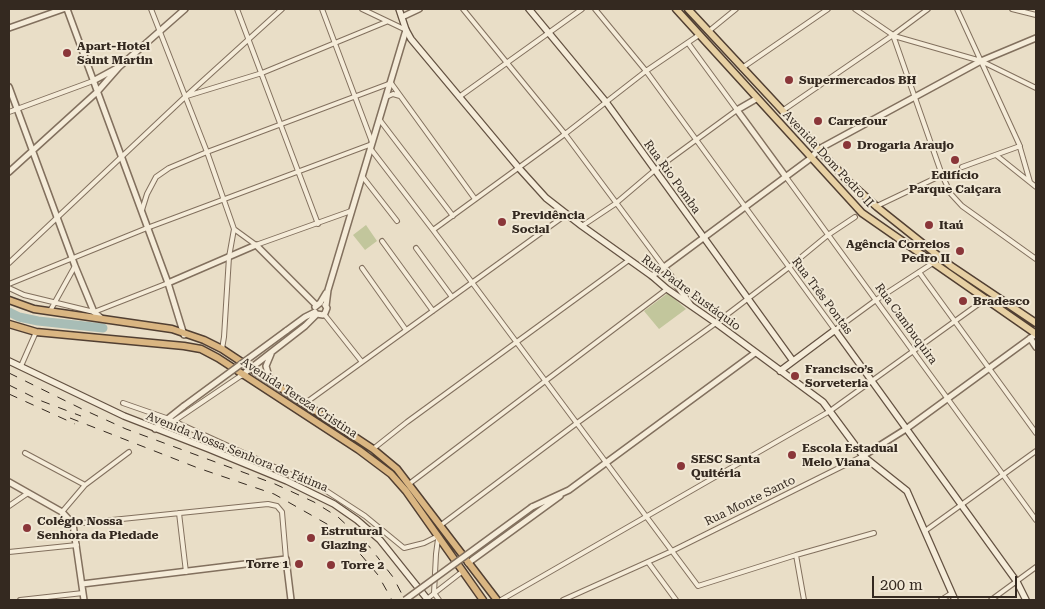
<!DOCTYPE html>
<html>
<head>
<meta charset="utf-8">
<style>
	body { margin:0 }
	#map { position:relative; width:1045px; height:609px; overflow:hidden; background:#e9dec7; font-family:"Roboto Serif",serif }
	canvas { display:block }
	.frame { position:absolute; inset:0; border:10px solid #342920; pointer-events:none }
	.scale { position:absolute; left:872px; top:576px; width:145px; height:22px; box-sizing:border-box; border:2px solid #342920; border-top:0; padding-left:6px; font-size:15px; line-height:18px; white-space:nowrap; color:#342920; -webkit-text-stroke:4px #f1e8d5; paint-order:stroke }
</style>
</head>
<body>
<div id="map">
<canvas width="1045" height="609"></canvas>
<div class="frame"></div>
<div class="scale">200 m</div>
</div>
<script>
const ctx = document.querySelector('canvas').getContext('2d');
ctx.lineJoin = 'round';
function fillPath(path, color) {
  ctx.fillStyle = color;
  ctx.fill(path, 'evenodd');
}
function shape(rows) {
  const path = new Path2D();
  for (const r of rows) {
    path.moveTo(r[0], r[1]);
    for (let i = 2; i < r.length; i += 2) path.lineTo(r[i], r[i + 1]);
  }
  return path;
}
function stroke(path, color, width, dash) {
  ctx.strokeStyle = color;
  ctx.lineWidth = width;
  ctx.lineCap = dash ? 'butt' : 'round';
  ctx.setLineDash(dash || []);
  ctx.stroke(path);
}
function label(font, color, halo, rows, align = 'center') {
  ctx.font = font + ' "Roboto Serif",serif';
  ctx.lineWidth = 4;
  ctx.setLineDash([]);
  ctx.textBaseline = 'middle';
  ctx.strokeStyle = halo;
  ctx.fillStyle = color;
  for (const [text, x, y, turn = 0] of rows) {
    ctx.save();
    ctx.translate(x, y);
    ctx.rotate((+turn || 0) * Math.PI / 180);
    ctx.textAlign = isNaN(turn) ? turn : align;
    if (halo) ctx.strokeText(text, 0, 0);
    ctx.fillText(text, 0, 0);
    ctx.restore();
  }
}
fillPath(shape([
	[366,225,377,241,365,250,353,235],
	[668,293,686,309,659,329,644,311]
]), '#c2c69c');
stroke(shape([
	[9,312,19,317,38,321,103,328]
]), '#a8bdb6', 9);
const minor = shape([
	[151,9,207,152,234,229,229,257,224,337,222,349],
	[237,9,318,224],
	[322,9,372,142],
	[362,9,406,30],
	[463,9,565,134,664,267],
	[595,9,646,71,835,330,876,300,933,263],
	[855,9,893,35,942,175,951,194,962,206,1036,259],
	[957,9,1019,144,1030,182],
	[1012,9,1036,15],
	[709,31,736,9],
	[894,36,981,61,1036,88],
	[742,68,828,9],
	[187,96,262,73,386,22],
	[386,97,393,94,400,96],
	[459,97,582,9],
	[782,111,893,35,928,9],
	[9,112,93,81],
	[379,119,453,216],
	[370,148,433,230,698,586,796,555,874,533],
	[996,155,1036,187],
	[962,167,1020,146],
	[362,176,397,221],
	[786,177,1036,520],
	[877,206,942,175],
	[142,210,147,194,156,177,169,168,207,152,391,83,475,199],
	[582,226,615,204,655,170,737,110,688,43],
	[234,229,256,245,351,211],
	[433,230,565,134,646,71,699,35],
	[382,241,433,311],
	[416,248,452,297],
	[9,263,185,97,282,9],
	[362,268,406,330],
	[919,272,1036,433],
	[9,284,147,228,372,144],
	[9,288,24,295,94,312,168,283],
	[50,311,75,266],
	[324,314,362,362],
	[21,366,36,332],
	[123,403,169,419,325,490,365,516,404,548,424,543,438,536],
	[304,404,567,214],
	[174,421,242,375],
	[373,449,407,422,629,260],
	[25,453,85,485],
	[409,484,667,289],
	[9,506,28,493],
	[62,512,85,485,129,452],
	[179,513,186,572],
	[73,524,268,504,277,506,282,512,286,559],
	[441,525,577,423,716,323,788,268,828,235,855,217],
	[925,531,1036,451],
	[9,552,77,545],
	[796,555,804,600],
	[648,562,676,600],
	[434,593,436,554,438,539],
	[434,593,439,600],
	[427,599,463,571],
	[20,600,83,593],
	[501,600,830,411,987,298],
	[563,600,672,551,863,456],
	[941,600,952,593],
	[991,600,1036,567]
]);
const tertiary = shape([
	[67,9,168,283,184,335],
	[402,17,419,9],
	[9,28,63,9],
	[93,81,117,68],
	[9,87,75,266,94,312,101,318],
	[756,99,737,110,786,177],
	[9,172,97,92,119,67,185,9],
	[664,267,690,304],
	[652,276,811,158,819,149,981,61,1036,38],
	[168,283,256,245,316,305],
	[326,306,328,290,406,30],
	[315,307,320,303,326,293],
	[317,314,323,315,325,313,327,308,325,305],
	[286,331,305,317,315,312],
	[1030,338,1036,347],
	[242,375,305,326,317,314],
	[270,380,266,366,271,354],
	[155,429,184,406],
	[863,456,906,429,1036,334],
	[9,482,62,512,73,524,84,600],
	[532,507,569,490,755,353],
	[468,563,560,496],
	[82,584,286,559,291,600]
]);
const secondary = shape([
	[399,9,406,30,411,39,518,167,546,198,582,226,652,276,667,289,716,323,823,402,863,456,907,491,955,600],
	[529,9,606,102,793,361],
	[9,361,124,416,209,449,287,481,334,504,357,520,380,540,428,600],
	[780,371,835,330,1017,582,1026,600]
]);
const primary = shape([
	[676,9,862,213,1036,334],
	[688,9,848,181,877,207,951,266,1036,323]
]);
const trunk = shape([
	[9,300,34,309,172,329,204,340,222,349,373,449,397,469,497,600],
	[9,324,36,332,184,346,201,349,218,358,359,450,391,474,406,491,483,600]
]);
stroke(minor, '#82705e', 6);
stroke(tertiary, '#82705e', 8);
stroke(secondary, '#645242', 8);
stroke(primary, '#513f32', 9);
stroke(trunk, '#513f32', 9);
stroke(minor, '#f5ecd9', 4);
stroke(tertiary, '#f5ecd9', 5);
stroke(secondary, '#f5ecd9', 5.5);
stroke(primary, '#e7d0a3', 6);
stroke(trunk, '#dab682', 6);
stroke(shape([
	[9,373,82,409,126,429,275,484,314,502,338,517,368,545,393,577,405,600],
	[9,385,39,400,81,416],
	[9,394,75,424],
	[70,418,198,468,274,494,334,528,362,556,378,575,392,600]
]), '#342920', 1, [9, 9]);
const tertiaryBridge = shape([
	[184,406,286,331],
	[405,600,532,507]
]);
stroke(tertiaryBridge, '#82705e', 8, []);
stroke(tertiaryBridge, '#f5ecd9', 5);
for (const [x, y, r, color] of [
	[67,53,5,"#8a3639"],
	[789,80,5,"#8a3639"],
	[818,121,5,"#8a3639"],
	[847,145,5,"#8a3639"],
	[955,160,5,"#8a3639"],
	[502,222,5,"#8a3639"],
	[929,225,5,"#8a3639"],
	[960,251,5,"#8a3639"],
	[963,301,5,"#8a3639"],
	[795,376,5,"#8a3639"],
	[792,455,5,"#8a3639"],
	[681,466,5,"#8a3639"],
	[27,528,5,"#8a3639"],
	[311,538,5,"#8a3639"],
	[299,564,5,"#8a3639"],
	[331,565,5,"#8a3639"]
]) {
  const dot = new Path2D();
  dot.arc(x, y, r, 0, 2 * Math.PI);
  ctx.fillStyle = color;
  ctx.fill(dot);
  stroke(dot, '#f1e8d5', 2);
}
label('bold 12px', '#342920', '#f1e8d5', [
	["Apart-Hotel",77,46],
	["Saint Martin",77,60],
	["Supermercados BH",799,80],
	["Carrefour",828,121],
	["Drogaria Araujo",857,145],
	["Edifício",955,175,"center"],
	["Parque Caiçara",955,189,"center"],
	["Previdência",512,215],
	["Social",512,229],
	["Itaú",939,225],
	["Agência Correios",950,244,"right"],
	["Pedro II",950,258,"right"],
	["Bradesco",973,301],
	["Francisco’s",805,369],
	["Sorveteria",805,383],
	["Escola Estadual",802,448],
	["Melo Viana",802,462],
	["SESC Santa",691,459],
	["Quitéria",691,473],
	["Colégio Nossa",37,521],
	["Senhora da Piedade",37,535],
	["Estrutural",321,531],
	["Glazing",321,545],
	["Torre 1",289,564,"right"],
	["Torre 2",341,565]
], 'left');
label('12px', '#342920', '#f1e8d5', [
	["Avenida Dom Pedro II",828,159,47],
	["Rua Rio Pomba",672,177,54],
	["Rua Padre Eustáquio",691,293,36],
	["Rua Três Pontas",822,296,53],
	["Rua Cambuquira",906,324,54],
	["Avenida Tereza Cristina",299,398,33],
	["Avenida Nossa Senhora de Fátima",237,452,22],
	["Rua Monte Santo",750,501,-26]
]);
</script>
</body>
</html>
